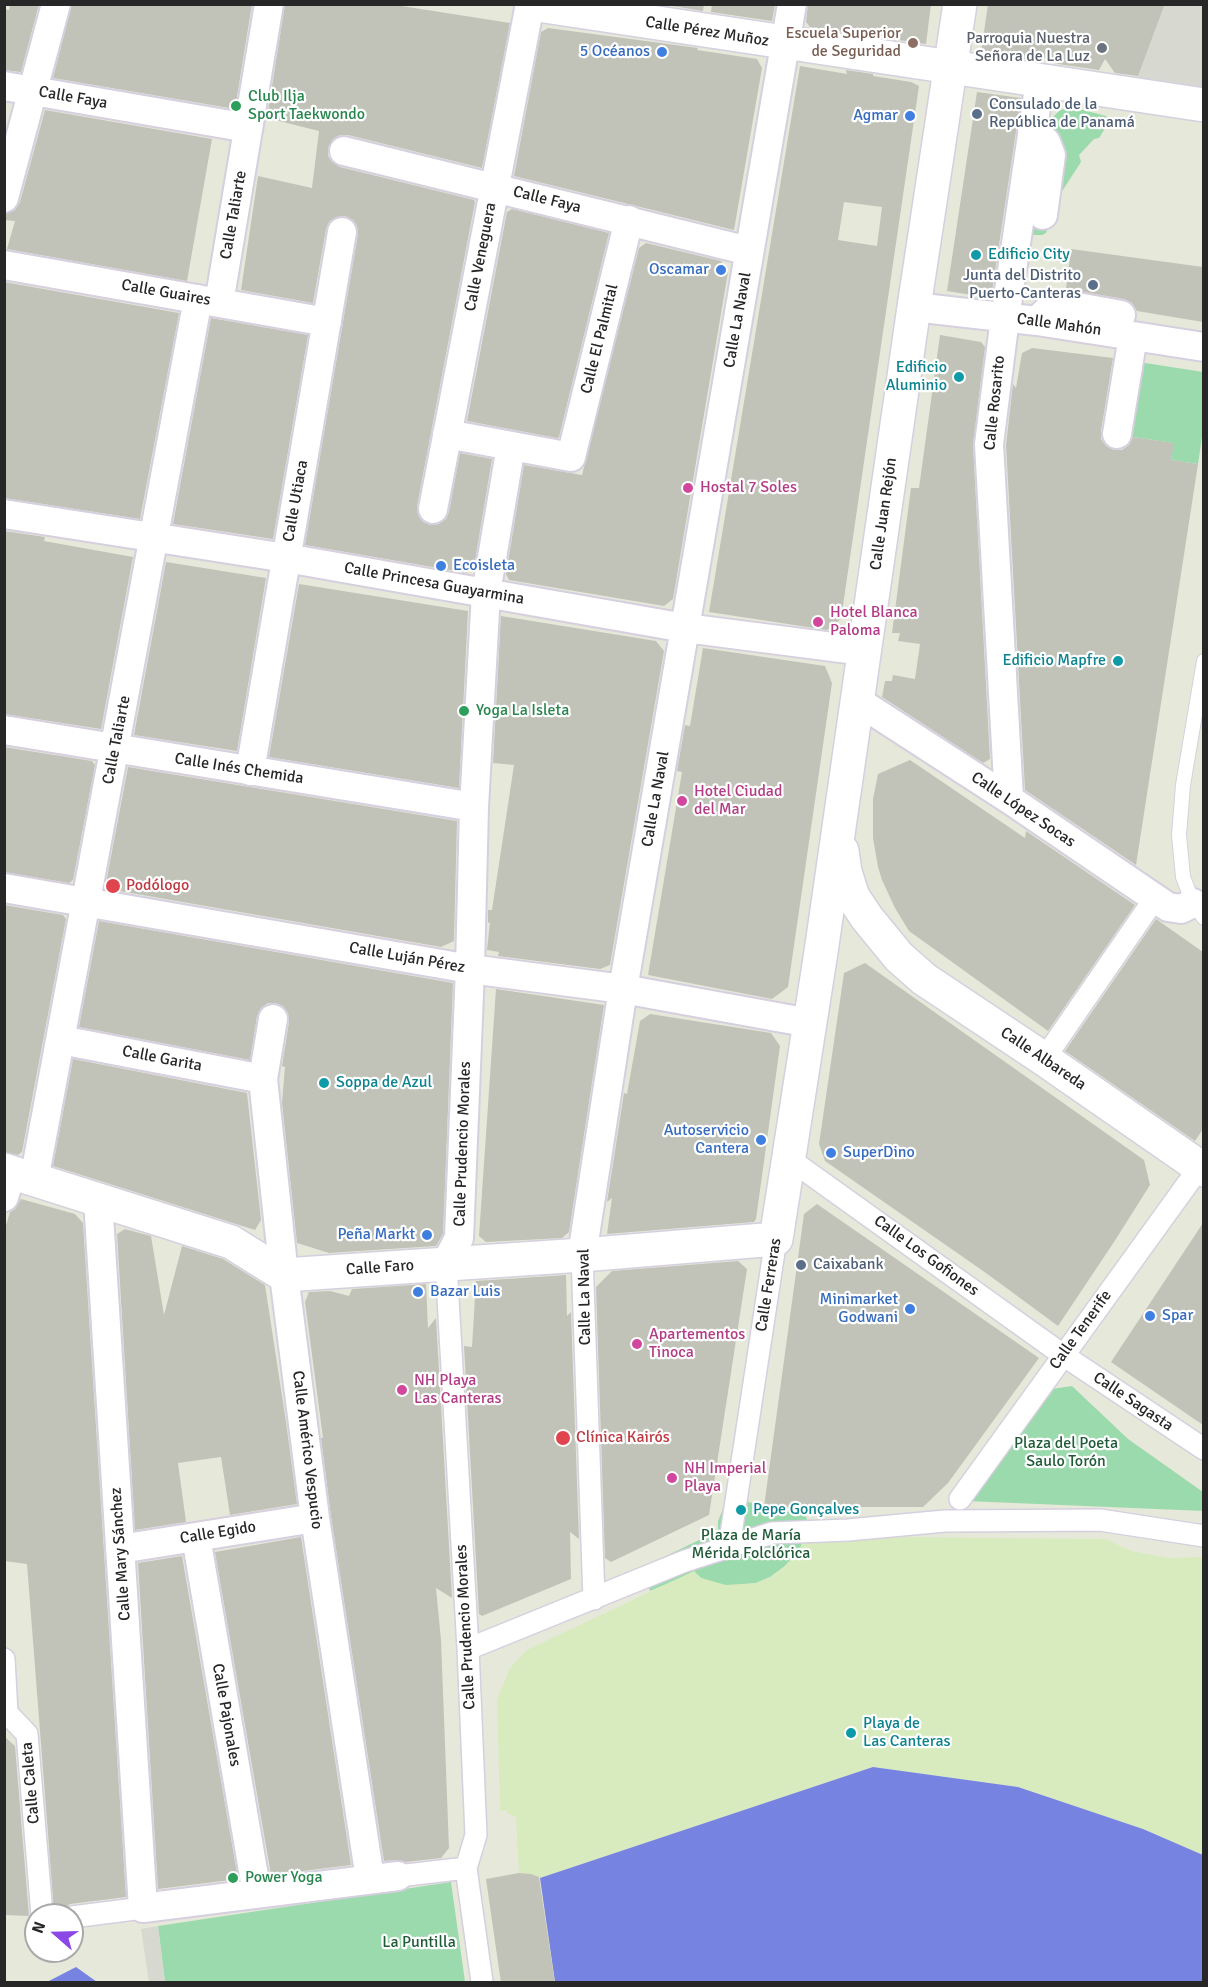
<!DOCTYPE html>
<html>
<head>
<meta charset="utf-8">
<style>
	body { margin:0 }
	#map { position:relative; width:1208px; height:1987px; overflow:hidden; background:#e6e8da; font-family:Signika,sans-serif }
	canvas { display:block }
	.frame { position:absolute; inset:0; border:6px solid #272727; pointer-events:none }
	.north { position:absolute; left:24px; top:1903px; width:60px; height:60px; box-sizing:border-box; background:#fff; border:2px solid #a9a9a9; border-radius:50%; rotate:290deg; font-size:16px; font-weight:700; line-height:24px; text-align:center; color:#272727 }
	.north::after { content:''; display:block; margin:auto; width:21px; height:27px; background:#8c48e7; clip-path:polygon(50% 0,100% 100%,50% 72%,0 100%) }
</style>
</head>
<body>
<div id="map">
<canvas width="1208" height="1987"></canvas>
<div class="frame"></div>
<div class="north">N</div>
</div>
<script>
const ctx = document.querySelector('canvas').getContext('2d');
ctx.lineJoin = 'round';
function fillPath(path, color) {
  ctx.fillStyle = color;
  ctx.fill(path, 'evenodd');
}
function shape(rows) {
  const path = new Path2D();
  for (const r of rows) {
    path.moveTo(r[0], r[1]);
    for (let i = 2; i < r.length; i += 2) path.lineTo(r[i], r[i + 1]);
  }
  return path;
}
function stroke(path, color, width, dash) {
  ctx.strokeStyle = color;
  ctx.lineWidth = width;
  ctx.lineCap = dash ? 'butt' : 'round';
  ctx.setLineDash(dash || []);
  ctx.stroke(path);
}
function label(font, color, halo, rows, align = 'center') {
  ctx.font = font + ' Signika,sans-serif';
  ctx.lineWidth = 4.5;
  ctx.setLineDash([]);
  ctx.textBaseline = 'middle';
  ctx.strokeStyle = halo;
  ctx.fillStyle = color;
  for (const [text, x, y, turn = 0] of rows) {
    ctx.save();
    ctx.translate(x, y);
    ctx.rotate((+turn || 0) * Math.PI / 180);
    ctx.textAlign = isNaN(turn) ? turn : align;
    if (halo) ctx.strokeText(text, 0, 0);
    ctx.fillText(text, 0, 0);
    ctx.restore();
  }
}
fillPath(shape([
	[1072,107,1106,116,1109,122,1099,138,1094,139,1079,155,1081,162,1057,199,1046,233,1042,235,1029,235,1053,133,1051,125,1053,117,1060,110],
	[1139,362,1203,372,1204,424,1198,464,1171,460,1173,443,1127,436],
	[1072,1386,1128,1439,1203,1492,1204,1511,967,1501,1045,1390],
	[745,1501,759,1505,766,1513,804,1511,815,1541,803,1542,799,1550,785,1566,770,1577,756,1583,731,1586,713,1583,701,1578,694,1572,650,1591,643,1567,718,1531,718,1521,723,1509,732,1503],
	[451,1882,465,1982,165,1982,158,1926]
]), '#9bdaac');
fillPath(shape([
	[905,1537,1105,1539,1131,1551,1168,1558,1203,1557,1203,1855,1143,1829,1018,1787,873,1767,540,1878,531,1874,519,1873,516,1817,507,1813,507,1810,500,1811,497,1700,510,1668,527,1650,694,1571,701,1578,726,1585,756,1583,771,1577,785,1566,800,1549,802,1542]
]), '#d7ebbf');
fillPath(shape([
	[1165,5,1203,5,1203,87,1137,78],
	[158,1926,165,1982,149,1982,141,1929]
]), '#d7d9d0');
fillPath(shape([
	[873,1767,1018,1787,1143,1829,1203,1855,1203,1982,555,1982,540,1878],
	[76,1967,97,1982,47,1982]
]), '#7683e1');
fillPath(shape([
	[10,4,39,4,21,72,4,70,4,9,9,10],
	[72,4,252,4,235,109,53,78],
	[285,4,389,4,510,23,482,168,348,135,340,135,333,139,328,148,328,156,332,162,340,167,474,200,475,202,417,506,418,515,423,522,430,525,439,524,446,519,449,512,460,453,492,459,474,567,467,573,305,545,358,234,357,226,353,220,345,216,336,217,329,222,326,229,313,303,241,290,258,176,312,188,319,131,267,118],
	[661,4,704,4,703,11],
	[712,4,775,4,772,21,711,12],
	[808,4,931,4,926,44,810,27,806,22],
	[988,4,1165,4,1138,76,1115,73,1105,59,1099,70,1058,64,1032,52,1031,60,981,53],
	[548,28,698,48,697,50,757,59,762,68,734,230,514,176,541,32],
	[800,66,847,74,846,70,873,74,873,76,911,82,919,86,841,619,827,630,709,612],
	[844,202,882,207,877,246,838,240],
	[977,92,1021,98,991,298,947,291],
	[45,110,212,139,187,281,7,249,15,221,4,220,4,214,15,210,20,202],
	[512,209,609,233,559,437,557,438,467,421,507,212],
	[646,243,721,261,728,272,673,599,664,606,509,580,506,574,524,465,582,475,639,248],
	[1071,249,1203,267,1203,322,1137,311,1132,303,1124,299,1066,289],
	[4,282,179,313,140,519,4,498],
	[211,318,308,335,273,539,173,524],
	[940,335,981,342,985,347,973,445,990,759,983,763,882,697,885,681,892,681,893,675,915,679,920,644,898,641,900,633,892,633,911,488,919,488],
	[1032,348,1113,358,1101,431,1101,439,1106,446,1114,450,1122,450,1129,445,1133,437,1174,443,1171,460,1198,464,1136,865,1025,790,1006,445,1013,384,1016,388,1022,353],
	[4,531,45,537,44,541,133,557,101,729,4,714],
	[166,562,266,578,237,751,134,735],
	[299,584,468,611,459,788,269,757],
	[501,616,656,641,664,651,610,965,600,969,498,956,499,952,487,950,490,922,488,923,488,910,492,910,514,765,493,763],
	[703,648,825,666,832,683,788,987,772,999,648,975,682,772,677,771,685,725,690,726],
	[4,747,92,761,95,765,73,880,69,883,4,872],
	[910,760,1025,838,1026,831,1135,905,1048,1031,909,931,895,908,882,880,878,867,873,838,873,799,878,774],
	[128,767,457,821,454,941,441,947,108,889,106,883],
	[4,905,63,915,66,919,22,1152,18,1155,4,1152],
	[1156,919,1203,952,1203,1129,1195,1141,1065,1051],
	[99,921,453,983,443,1234,436,1246,329,1253,297,1243,282,1103,285,1067,282,1066,289,1022,288,1013,283,1006,275,1003,268,1003,261,1008,257,1016,250,1060,79,1027],
	[865,963,1144,1160,1150,1185,1114,1242,1058,1326,986,1273,825,1161,819,1144,844,973],
	[496,989,604,1005,569,1232,562,1238,486,1242,479,1236],
	[650,1014,771,1033,780,1046,756,1219,754,1222,607,1234,612,1198,607,1202,624,1093,627,1094,640,1021],
	[73,1059,247,1093,261,1220,255,1230,53,1166],
	[21,1199,75,1214,83,1223,126,1897,70,1904,61,1911,54,1911,27,1564,4,1561,4,1232,10,1212,15,1209],
	[817,1204,1039,1358,948,1483,923,1507,764,1507,804,1214],
	[1203,1223,1203,1425,1111,1362],
	[125,1229,151,1236,164,1315,182,1246,223,1259,265,1285,286,1422,297,1504,230,1515,221,1457,178,1463,186,1522,135,1530,117,1234],
	[738,1261,747,1269,709,1515,611,1562,605,1558,596,1287,612,1271],
	[566,1275,567,1316,571,1312,579,1539,570,1532,571,1579,482,1616,479,1614,464,1346,472,1347,476,1281],
	[426,1284,428,1328,436,1318,452,1598,436,1588,441,1640,449,1848,441,1858,406,1862,397,1860,384,1861,331,1516,321,1438,323,1438,305,1302,309,1292,330,1291,349,1296,352,1289],
	[301,1537,351,1865,271,1875,215,1552],
	[182,1556,238,1879,158,1889,138,1563],
	[4,1736,15,1746,29,1916,4,1915],
	[519,1873,531,1874,539,1877,555,1983,501,1983,486,1879]
]), '#c1c3b9');
const service = shape([
	[1204,661,1183,785,1179,835,1183,877,1193,903,1204,918]
]);
const pedestrian = shape([
	[1044,1059,1155,898],
	[788,1158,1063,1355,1204,1449],
	[582,1255,594,1599],
	[446,1263,468,1649,476,1835,466,1868,482,1982],
	[960,1499,1204,1161],
	[729,1547,776,1239],
	[468,1649,685,1561,772,1533,848,1530,945,1521,1100,1520,1204,1536],
	[4,1659,7,1713,27,1734,42,1915],
	[398,1876,466,1868],
	[72,1917,143,1908]
]);
const minor = shape([
	[4,86,248,128],
	[1032,129,1046,142,1051,155,1043,215],
	[344,151,749,251],
	[4,198,56,4],
	[4,265,327,322],
	[219,303,269,4],
	[914,307,1037,321,1204,347],
	[1037,321,1047,311,1057,305,1072,306,1121,315],
	[447,434,571,457,629,220],
	[1117,434,1133,336],
	[433,509,530,4],
	[4,514,286,558,685,628,864,651],
	[856,700,1009,799,1168,907,1181,909,1193,903],
	[4,730,474,807],
	[250,771,342,232],
	[1009,799,989,444,1005,318,1040,81],
	[4,888,470,969,623,989,810,1023],
	[273,1019,263,1079,284,1275,315,1518,370,1879],
	[61,1040,263,1079],
	[34,1180,198,299],
	[4,1197,12,1172],
	[98,1200,143,1908,398,1876],
	[582,1255,623,989,792,4],
	[446,1263,459,1238,470,969,474,807,486,593,511,446],
	[196,1537,257,1894],
	[120,1549,315,1518]
]);
const tertiary = shape([
	[531,4,1204,105],
	[842,851,845,872,853,897,867,918,899,957,924,979,1044,1059,1204,1170],
	[4,1170,231,1242,284,1275,582,1255,776,1239,821,952,914,307,960,4]
]);
stroke(service, '#d6cfdf', 16);
stroke(pedestrian, '#d6cfdf', 24);
stroke(minor, '#d6cfdf', 32);
stroke(tertiary, '#d6cfdf', 36);
stroke(service, '#fff', 14);
stroke(pedestrian, '#fff', 21);
stroke(minor, '#fff', 28);
stroke(tertiary, '#fff', 33);
for (const [x, y, r, color] of [
	[913,43,6,"#8d6e63"],
	[1102,48,6,"#6b7280"],
	[662,52,6,"#3f7fe0"],
	[236,106,6,"#2e9e5b"],
	[977,114,6,"#5c6f8a"],
	[910,116,6,"#3f7fe0"],
	[976,255,6,"#0f9aa8"],
	[721,270,6,"#3f7fe0"],
	[1093,285,6,"#5c6f8a"],
	[959,377,6,"#0f9aa8"],
	[688,488,6,"#d1479c"],
	[441,566,6,"#3f7fe0"],
	[818,622,6,"#d1479c"],
	[1118,661,6,"#0f9aa8"],
	[464,711,6,"#2e9e5b"],
	[682,801,6,"#d1479c"],
	[113,886,8,"#e0444e"],
	[324,1083,6,"#0f9aa8"],
	[761,1140,6,"#3f7fe0"],
	[831,1153,6,"#3f7fe0"],
	[427,1235,6,"#3f7fe0"],
	[801,1265,6,"#5c6f8a"],
	[418,1292,6,"#3f7fe0"],
	[910,1309,6,"#3f7fe0"],
	[1150,1316,6,"#3f7fe0"],
	[637,1344,6,"#d1479c"],
	[402,1390,6,"#d1479c"],
	[563,1438,8,"#e0444e"],
	[672,1478,6,"#d1479c"],
	[741,1510,6,"#0f9aa8"],
	[851,1733,6,"#0f9aa8"],
	[233,1878,6,"#2e9e5b"]
]) {
  const dot = new Path2D();
  dot.arc(x, y, r, 0, 2 * Math.PI);
  ctx.fillStyle = color;
  ctx.fill(dot);
  stroke(dot, '#fff', 2);
}
label('16px', '#272727', '#fff', [
	["Calle Pérez Muñoz",707,32,9],
	["Calle Faya",73,98,10],
	["Calle Faya",547,200,14],
	["Calle Taliarte",234,215,-80],
	["Calle Veneguera",481,257,-79],
	["Calle Guaires",166,293,10],
	["Calle La Naval",738,320,-80],
	["Calle Mahón",1059,325,8],
	["Calle El Palmital",600,339,-76],
	["Calle Rosarito",995,403,-84],
	["Calle Utiaca",296,501,-80],
	["Calle Juan Rejón",884,514,-82],
	["Calle Princesa Guayarmina",434,584,10],
	["Calle Taliarte",117,740,-79],
	["Calle Inés Chemida",239,769,9],
	["Calle La Naval",656,799,-80],
	["Calle López Socas",1023,810,34],
	["Calle Luján Pérez",407,958,10],
	["Calle Garita",162,1059,11],
	["Calle Albareda",1043,1059,34],
	["Calle Prudencio Morales",463,1144,-88],
	["Calle Los Gofiones",926,1256,36],
	["Calle Faro",380,1268,-4],
	["Calle Ferreras",769,1285,-81],
	["Calle La Naval",585,1297,-91],
	["Calle Tenerife",1081,1330,-54],
	["Calle Sagasta",1133,1402,34],
	["Calle Américo Vespucio",307,1450,83],
	["Calle Egido",218,1533,-9],
	["Calle Mary Sánchez",121,1554,-94],
	["Calle Prudencio Morales",466,1627,-93],
	["Calle Pajonales",226,1715,80],
	["Calle Caleta",31,1783,-95]
]);
label('16px', '#785e54', '#fff', [
	["Escuela Superior",901,34],
	["de Seguridad",901,52]
], 'right');
label('16px', '#5b616d', '#fff', [
	["Parroquia Nuestra",1090,39],
	["Señora de La Luz",1090,57]
], 'right');
label('16px', '#366cbe', '#fff', [
	["5 Océanos",650,52],
	["Agmar",898,116],
	["Oscamar",709,270],
	["Ecoisleta",453,566,"left"],
	["Autoservicio",749,1131],
	["Cantera",749,1149],
	["SuperDino",843,1153,"left"],
	["Peña Markt",415,1235],
	["Bazar Luis",430,1292,"left"],
	["Minimarket",898,1300],
	["Godwani",898,1318],
	["Spar",1162,1316,"left"]
], 'right');
label('16px', '#27864d', '#fff', [
	["Club Ilja",248,97],
	["Sport Taekwondo",248,115],
	["Yoga La Isleta",476,711],
	["Power Yoga",245,1878]
], 'left');
label('16px', '#4e5e75', '#fff', [
	["Consulado de la",989,105],
	["República de Panamá",989,123],
	["Junta del Distrito",1081,276,"right"],
	["Puerto-Canteras",1081,294,"right"],
	["Caixabank",813,1265]
], 'left');
label('16px', '#0d838f', '#fff', [
	["Edificio City",988,255],
	["Edificio",947,368,"right"],
	["Aluminio",947,386,"right"],
	["Edificio Mapfre",1106,661,"right"],
	["Soppa de Azul",336,1083],
	["Pepe Gonçalves",753,1510],
	["Playa de",863,1724],
	["Las Canteras",863,1742]
], 'left');
label('16px', '#b23c85', '#fff', [
	["Hostal 7 Soles",700,488],
	["Hotel Blanca",830,613],
	["Paloma",830,631],
	["Hotel Ciudad",694,792],
	["del Mar",694,810],
	["Apartementos",649,1335],
	["Tinoca",649,1353],
	["NH Playa",414,1381],
	["Las Canteras",414,1399],
	["NH Imperial",684,1469],
	["Playa",684,1487]
], 'left');
label('16px', '#be3a42', '#fff', [
	["Podólogo",126,886],
	["Clínica Kairós",576,1438]
], 'left');
label('16px', '#205b38', '#fff', [
	["Plaza del Poeta",1066,1444],
	["Saulo Torón",1066,1462],
	["Plaza de María",751,1536],
	["Mérida Folclórica",751,1554],
	["La Puntilla",419,1943]
]);
</script>
</body>
</html>
